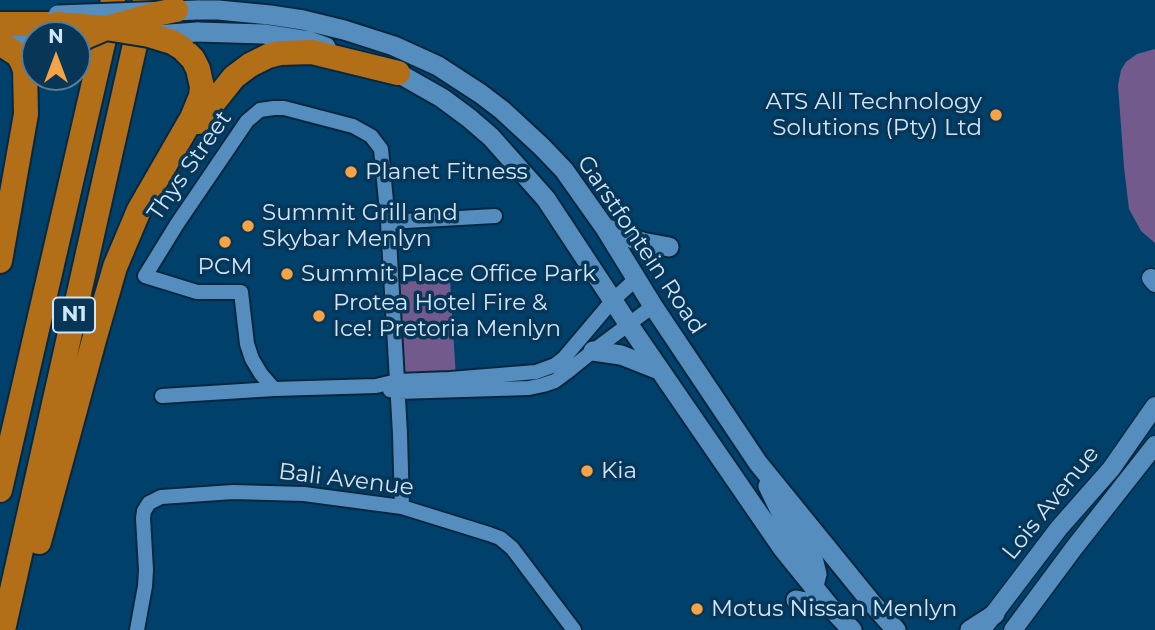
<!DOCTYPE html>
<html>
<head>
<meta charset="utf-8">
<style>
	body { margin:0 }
	#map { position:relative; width:1155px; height:630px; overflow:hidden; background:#00416c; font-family:Montserrat,sans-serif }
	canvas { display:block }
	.north { position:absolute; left:21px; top:21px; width:70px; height:70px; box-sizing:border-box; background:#083657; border:2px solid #587c99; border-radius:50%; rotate:0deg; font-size:19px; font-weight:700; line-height:28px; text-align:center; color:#d0e6fc }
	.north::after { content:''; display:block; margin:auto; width:24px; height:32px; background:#f5a345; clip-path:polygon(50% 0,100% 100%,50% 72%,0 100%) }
</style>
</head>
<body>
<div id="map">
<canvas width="1155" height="630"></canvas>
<div class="north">N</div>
</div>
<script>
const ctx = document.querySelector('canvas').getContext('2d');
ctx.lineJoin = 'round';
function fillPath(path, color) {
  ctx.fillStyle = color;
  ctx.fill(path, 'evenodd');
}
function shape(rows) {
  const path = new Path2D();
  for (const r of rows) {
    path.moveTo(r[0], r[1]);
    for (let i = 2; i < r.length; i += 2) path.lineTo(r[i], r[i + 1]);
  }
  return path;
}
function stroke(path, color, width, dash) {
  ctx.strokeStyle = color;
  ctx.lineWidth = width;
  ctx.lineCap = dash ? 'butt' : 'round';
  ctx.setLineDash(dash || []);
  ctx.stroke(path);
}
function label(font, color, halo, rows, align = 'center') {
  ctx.font = font + ' Montserrat,sans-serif';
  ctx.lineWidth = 7;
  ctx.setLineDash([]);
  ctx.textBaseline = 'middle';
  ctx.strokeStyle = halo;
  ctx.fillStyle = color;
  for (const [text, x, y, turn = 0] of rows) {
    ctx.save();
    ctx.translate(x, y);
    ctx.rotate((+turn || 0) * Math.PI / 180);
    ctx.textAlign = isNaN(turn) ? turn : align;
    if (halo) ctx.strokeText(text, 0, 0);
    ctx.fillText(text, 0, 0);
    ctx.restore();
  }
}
fillPath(shape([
	[1155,49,1155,243,1141,231,1129,209,1124,167,1118,85,1121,70,1126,62,1137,54],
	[450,280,456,379,401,376,395,282]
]), '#735a8d');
const minor = shape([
	[388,222,495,216],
	[274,389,261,374,252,359,247,344,241,292,197,292,145,276,177,224,247,121,260,110,274,108,284,108,353,126,371,136,381,149,388,222,400,434,402,507],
	[390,390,397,392,529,388,543,385,555,381,567,372,593,351,653,306],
	[162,396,274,389,376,386,397,381,450,379,536,372,555,365,564,358,613,300,636,279],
	[137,630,145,586,146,570,143,518,144,511,149,503,161,497,233,492,304,494,402,507,489,534,500,538,512,548,574,630]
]);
const tertiary = shape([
	[1151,278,1155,283],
	[986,624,1059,528,1111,469,1155,406],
	[1013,630,1074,548,1155,445]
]);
const secondary = shape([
	[198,10,218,10,270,15,303,20,344,30,394,46,438,66,481,94,502,110,542,147,564,170,605,228,653,306,758,463,871,602,896,630],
	[197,32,264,34,309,41,326,47],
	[0,43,35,40],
	[387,69,398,73,442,98,469,118,491,137,546,199,629,325,783,549,830,607,852,630],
	[605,228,642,242,669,247],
	[593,351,621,355,659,370],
	[768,486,785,521,814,562,817,574,814,586],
	[796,600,830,607],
	[970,630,995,614]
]);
const motorway = shape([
	[0,24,57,24],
	[0,43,18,55,22,62,25,70,26,114,0,261],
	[198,122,234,77,250,65,268,56,280,53,312,52,398,73],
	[0,490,113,0],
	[39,542,94,340,115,267,139,210,192,118,201,96,202,87,198,69,193,59,182,48],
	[3,630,145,0]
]);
stroke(minor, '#08273e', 18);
stroke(tertiary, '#08273e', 21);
stroke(secondary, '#08273e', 23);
stroke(motorway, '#08273e', 28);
stroke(minor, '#558ebe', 14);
stroke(tertiary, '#558ebe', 18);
stroke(secondary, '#558ebe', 19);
stroke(motorway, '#b26f18', 24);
const secondaryBridge = shape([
	[58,15,198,10],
	[156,35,197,32]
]);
const motorwayBridge = shape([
	[57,24,106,28,149,35,172,42,182,48],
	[77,43,85,37,106,28,156,14,176,10]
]);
stroke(secondaryBridge, '#08273e', 23, []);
stroke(motorwayBridge, '#08273e', 28, []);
stroke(secondaryBridge, '#558ebe', 19);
stroke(motorwayBridge, '#b26f18', 24);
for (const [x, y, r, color] of [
	[996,115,7,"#f5a345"],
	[351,172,7,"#f5a345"],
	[248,226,7,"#f5a345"],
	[225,242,7,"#f5a345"],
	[287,274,7,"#f5a345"],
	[319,316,7,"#f5a345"],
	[587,471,7,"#f5a345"],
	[697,609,7,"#f5a345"]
]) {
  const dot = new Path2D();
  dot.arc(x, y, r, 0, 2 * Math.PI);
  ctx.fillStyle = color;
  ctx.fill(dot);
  stroke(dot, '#083657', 2.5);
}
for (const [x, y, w] of [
	[74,315,42]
]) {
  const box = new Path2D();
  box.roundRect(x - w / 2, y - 17.5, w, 35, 5);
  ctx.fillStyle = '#083657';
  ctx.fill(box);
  stroke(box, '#d0e6fc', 2);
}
label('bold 21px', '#d0e6fc', null, [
	["N1",74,315]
]);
label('23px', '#d0e6fc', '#083657', [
	["ATS All Technology",982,102,"right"],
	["Solutions (Pty) Ltd",982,128,"right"],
	["Planet Fitness",365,172],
	["Summit Grill and",262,213],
	["Skybar Menlyn",262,239],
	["PCM",225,267,"center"],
	["Summit Place Office Park",301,274],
	["Protea Hotel Fire &",333,303],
	["Ice! Pretoria Menlyn",333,329],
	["Kia",601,471],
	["Motus Nissan Menlyn",711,609]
], 'left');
label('23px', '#d0e6fc', '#083657', [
	["Thys Street",190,166,-55],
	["Garstfontein Road",641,245,56],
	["Bali Avenue",346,480,7],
	["Lois Avenue",1051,503,-51]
]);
</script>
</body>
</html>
